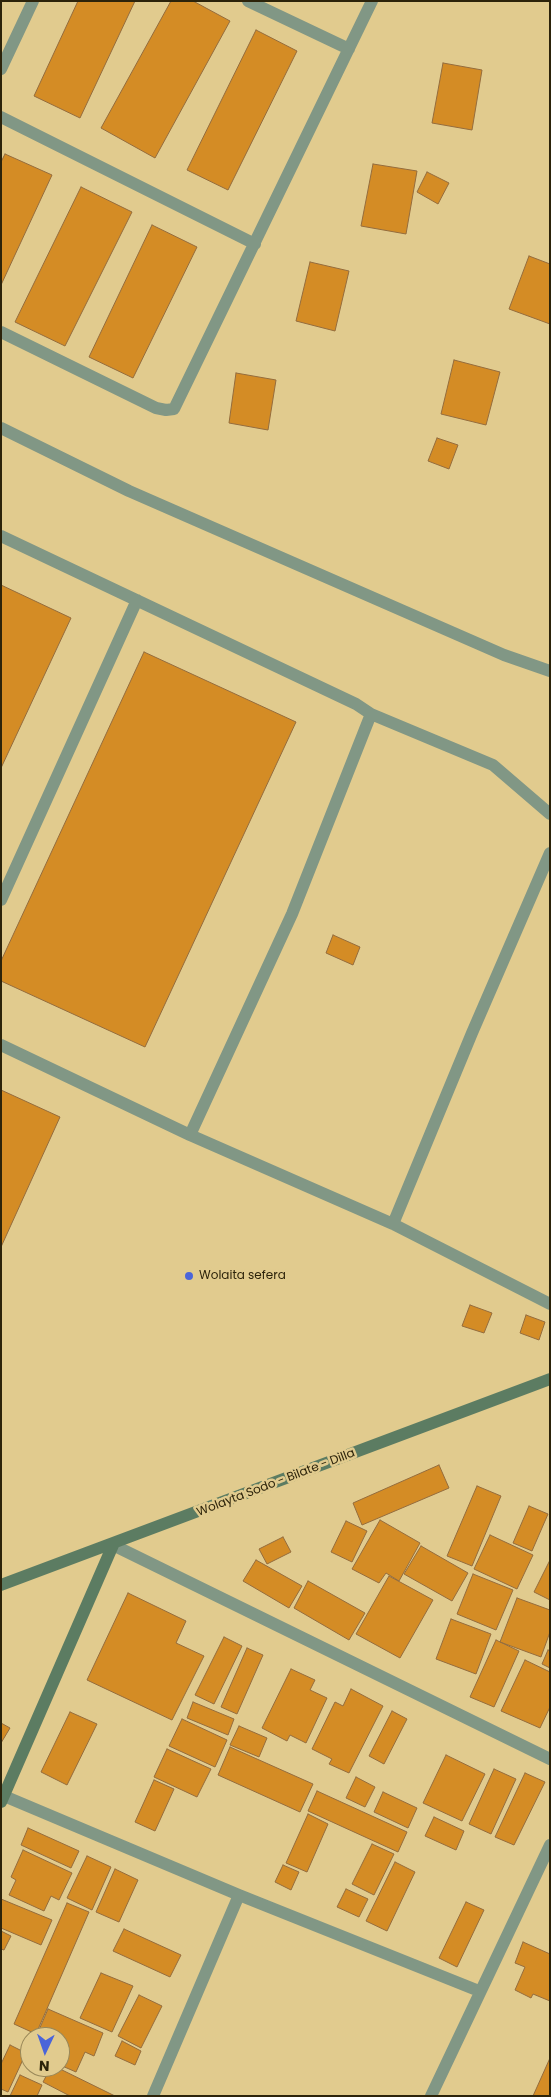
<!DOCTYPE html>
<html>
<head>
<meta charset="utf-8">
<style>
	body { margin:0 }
	#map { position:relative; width:551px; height:2097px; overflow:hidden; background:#e1cb8e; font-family:Poppins,sans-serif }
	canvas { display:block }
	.frame { position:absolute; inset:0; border:2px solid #2c230a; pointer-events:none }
	.north { position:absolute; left:20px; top:2027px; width:50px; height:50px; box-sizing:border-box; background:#e1cb8e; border:1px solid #998859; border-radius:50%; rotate:183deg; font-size:14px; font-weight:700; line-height:20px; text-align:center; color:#2c230a }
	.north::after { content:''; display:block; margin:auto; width:18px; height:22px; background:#4b65d9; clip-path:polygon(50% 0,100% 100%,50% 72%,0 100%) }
</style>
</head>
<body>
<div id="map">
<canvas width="551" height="2097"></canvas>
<div class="frame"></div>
<div class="north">N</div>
</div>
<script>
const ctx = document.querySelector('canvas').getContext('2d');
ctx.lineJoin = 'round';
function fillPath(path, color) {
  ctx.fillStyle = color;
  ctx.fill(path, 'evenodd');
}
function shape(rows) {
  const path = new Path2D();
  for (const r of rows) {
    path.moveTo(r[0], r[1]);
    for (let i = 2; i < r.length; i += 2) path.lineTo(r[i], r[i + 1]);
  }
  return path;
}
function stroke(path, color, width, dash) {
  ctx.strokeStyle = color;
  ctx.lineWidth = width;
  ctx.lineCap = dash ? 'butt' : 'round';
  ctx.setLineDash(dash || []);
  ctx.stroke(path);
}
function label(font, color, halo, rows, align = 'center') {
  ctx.font = font + ' Poppins,sans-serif';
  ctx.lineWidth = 5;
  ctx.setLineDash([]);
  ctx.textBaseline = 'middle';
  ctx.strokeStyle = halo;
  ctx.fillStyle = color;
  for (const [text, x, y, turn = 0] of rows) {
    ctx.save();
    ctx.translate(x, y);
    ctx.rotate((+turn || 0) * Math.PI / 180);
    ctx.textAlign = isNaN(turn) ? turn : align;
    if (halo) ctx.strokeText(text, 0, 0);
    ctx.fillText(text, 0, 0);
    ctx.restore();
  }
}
const building = shape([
	[78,1,135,1,80,118,34,96,78,1],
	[171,1,193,1,230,21,155,158,101,128,171,1],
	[256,30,297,51,228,190,187,170,256,30],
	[443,63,482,70,472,130,432,123,443,63],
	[5,154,52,175,1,285,1,162,5,154],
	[373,164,417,171,406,234,361,226,373,164],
	[427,172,449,183,438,204,417,192,427,172],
	[81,187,132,212,65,346,15,322,81,187],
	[152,225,197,247,133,378,89,357,152,225],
	[529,256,550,264,550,324,509,309,529,256],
	[310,262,349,271,335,331,296,321,310,262],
	[454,360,500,372,486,425,441,414,454,360],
	[236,373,276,380,268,430,229,423,236,373],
	[437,438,458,445,449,469,428,461,437,438],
	[1,585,71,618,1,768,1,585],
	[144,652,296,722,145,1047,1,981,1,961,144,652],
	[333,935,360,947,353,965,326,953,333,935],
	[1,1090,60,1117,1,1247,1,1090],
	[470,1305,492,1313,484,1333,462,1326,470,1305],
	[526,1315,545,1322,539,1340,520,1333,526,1315],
	[439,1465,449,1488,362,1525,353,1503,439,1465],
	[477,1486,501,1496,472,1566,447,1556,477,1486],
	[529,1506,548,1514,532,1551,513,1543,529,1506],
	[380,1520,420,1543,399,1581,386,1573,379,1583,352,1569,380,1520],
	[346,1521,367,1531,352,1562,331,1552,346,1521],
	[490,1535,533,1555,517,1589,474,1569,490,1535],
	[283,1537,291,1552,267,1564,259,1549,283,1537],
	[421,1546,468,1573,452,1601,404,1574,421,1546],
	[256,1560,302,1586,289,1608,243,1581,256,1560],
	[550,1560,550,1600,534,1592,550,1560],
	[473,1574,513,1590,496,1630,457,1614,473,1574],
	[389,1576,433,1600,400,1658,356,1634,389,1576],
	[308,1581,365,1613,349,1640,294,1608,308,1581],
	[128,1593,186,1621,176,1643,204,1656,172,1720,87,1680,128,1593],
	[517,1598,550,1610,550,1632,541,1657,500,1642,517,1598],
	[451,1619,491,1634,476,1674,436,1659,451,1619],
	[224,1637,242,1646,214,1704,195,1695,224,1637],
	[496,1640,519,1651,494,1707,470,1697,496,1640],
	[247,1648,263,1655,237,1714,221,1707,247,1648],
	[548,1650,550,1651,550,1668,542,1664,548,1650],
	[525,1660,550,1672,550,1707,540,1728,501,1711,525,1660],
	[291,1669,315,1680,310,1690,327,1698,306,1743,290,1735,287,1741,262,1728,291,1669],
	[351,1689,383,1706,349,1773,329,1764,332,1759,312,1749,335,1702,343,1706,351,1689],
	[193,1702,234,1719,228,1735,187,1718,193,1702],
	[392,1711,407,1719,384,1764,369,1756,392,1711],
	[70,1712,97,1724,67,1785,41,1772,70,1712],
	[182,1719,227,1740,215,1767,169,1746,182,1719],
	[1,1723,10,1728,1,1743,1,1723],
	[239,1726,267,1738,259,1757,230,1745,239,1726],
	[230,1747,313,1784,300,1812,218,1775,230,1747],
	[167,1749,211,1769,197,1797,154,1777,167,1749],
	[446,1755,485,1774,462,1821,423,1803,446,1755],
	[494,1769,516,1779,491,1834,469,1824,494,1769],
	[525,1773,545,1782,514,1845,495,1837,525,1773],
	[356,1777,375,1787,365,1807,346,1798,356,1777],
	[154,1780,174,1789,155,1831,135,1822,154,1780],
	[317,1791,407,1832,398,1852,308,1811,317,1791],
	[383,1792,417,1808,408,1828,374,1812,383,1792],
	[308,1814,328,1824,307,1872,286,1863,308,1814],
	[434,1817,464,1831,456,1850,425,1836,434,1817],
	[28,1828,79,1851,71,1868,21,1845,28,1828],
	[372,1844,394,1854,374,1895,352,1884,372,1844],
	[23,1850,72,1873,59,1900,51,1896,44,1911,9,1895,16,1880,11,1877,23,1850],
	[87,1856,111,1867,92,1910,67,1898,87,1856],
	[395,1862,415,1872,387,1931,366,1921,395,1862],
	[283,1865,299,1872,291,1890,275,1882,283,1865],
	[115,1869,138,1880,119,1922,96,1912,115,1869],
	[346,1889,368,1899,359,1917,337,1907,346,1889],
	[1,1899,52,1920,41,1945,1,1928,1,1899],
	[466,1902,484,1910,457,1967,439,1958,466,1902],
	[67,1903,89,1912,36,2034,14,2024,67,1903],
	[124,1929,181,1955,170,1977,113,1951,124,1929],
	[1,1931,11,1936,4,1950,1,1949,1,1931],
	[523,1942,550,1954,550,2001,533,1994,531,1998,515,1990,525,1967,515,1963,523,1942],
	[101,1973,133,1986,112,2032,80,2018,101,1973],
	[139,1995,162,2006,141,2048,118,2036,139,1995],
	[48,2009,103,2033,94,2056,85,2052,76,2072,60,2065,60,2037,36,2037,48,2009],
	[122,2041,141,2051,135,2065,115,2056,122,2041],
	[10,2045,26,2053,8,2092,1,2089,1,2064,10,2045],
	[550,2058,550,2096,533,2096,550,2058],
	[51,2067,56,2067,115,2096,70,2096,43,2082,51,2067],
	[20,2075,42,2085,37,2096,10,2096,20,2075]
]);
fillPath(building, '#d48c25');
stroke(building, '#946c3d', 1);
stroke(shape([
	[1,536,356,704,371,714,493,765,550,814],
	[1,900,137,600],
	[1,1045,190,1135,393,1224,550,1304],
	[190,1135,292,914,371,714],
	[393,1224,472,1033,550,853]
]), '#819785', 12);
stroke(shape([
	[248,1,349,49],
	[1,69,33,1],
	[1,117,255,244],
	[1,332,156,408,166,410,174,409,372,1],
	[1,428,129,491,504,655,550,671],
	[113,1545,550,1759],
	[4,1796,239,1895,479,1991],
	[153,2096,239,1895],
	[431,2096,550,1845]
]), '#819785', 12);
stroke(shape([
	[1,1585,550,1379],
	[1,1802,113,1545]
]), '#5c7c62', 12);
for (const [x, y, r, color] of [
	[189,1276,5,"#4b65d9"]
]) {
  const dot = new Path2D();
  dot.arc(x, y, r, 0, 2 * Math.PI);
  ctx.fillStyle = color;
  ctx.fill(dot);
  stroke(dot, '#e1cb8e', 2);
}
label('12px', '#2c230a', '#e1cb8e', [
	["Wolaita sefera",199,1276]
], 'left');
label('12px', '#2c230a', '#e1cb8e', [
	["Wolayta Sodo - Bilate - Dilla",276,1483,-21]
]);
</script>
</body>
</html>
